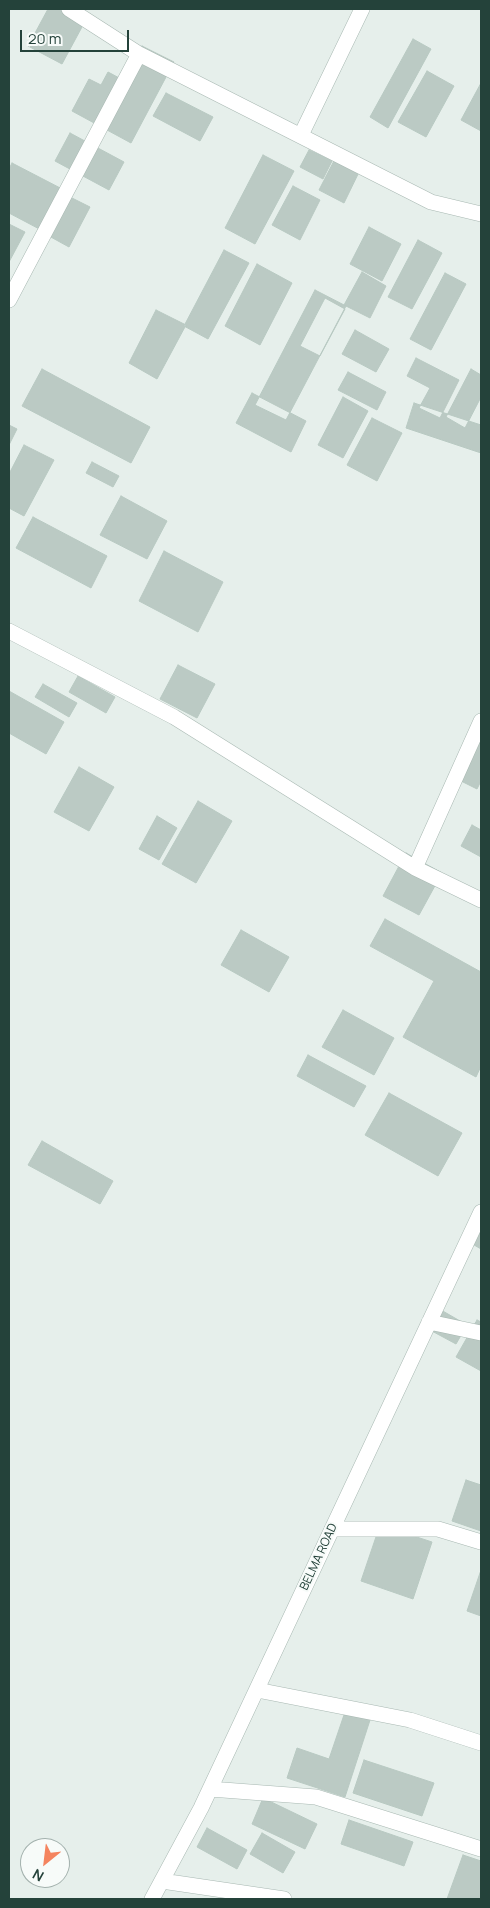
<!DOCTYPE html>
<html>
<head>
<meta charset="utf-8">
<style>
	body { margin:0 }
	#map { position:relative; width:490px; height:1908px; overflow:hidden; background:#e6efeb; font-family:Manrope,sans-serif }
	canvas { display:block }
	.frame { position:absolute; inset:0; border:10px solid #24423a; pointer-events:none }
	.north { position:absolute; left:20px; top:1838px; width:50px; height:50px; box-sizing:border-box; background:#f7fbf9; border:1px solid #a3b1ad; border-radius:50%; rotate:209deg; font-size:14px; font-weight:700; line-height:20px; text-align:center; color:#24423a }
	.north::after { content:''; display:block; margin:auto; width:18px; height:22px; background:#f4845f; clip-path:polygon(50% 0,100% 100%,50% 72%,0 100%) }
	.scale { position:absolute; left:20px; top:30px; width:109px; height:22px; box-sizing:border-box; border:2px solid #24423a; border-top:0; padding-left:6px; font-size:15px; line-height:18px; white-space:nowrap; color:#24423a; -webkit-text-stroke:4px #f7fbf9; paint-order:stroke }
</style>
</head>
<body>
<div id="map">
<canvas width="490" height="1908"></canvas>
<div class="frame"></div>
<div class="north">N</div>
<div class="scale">20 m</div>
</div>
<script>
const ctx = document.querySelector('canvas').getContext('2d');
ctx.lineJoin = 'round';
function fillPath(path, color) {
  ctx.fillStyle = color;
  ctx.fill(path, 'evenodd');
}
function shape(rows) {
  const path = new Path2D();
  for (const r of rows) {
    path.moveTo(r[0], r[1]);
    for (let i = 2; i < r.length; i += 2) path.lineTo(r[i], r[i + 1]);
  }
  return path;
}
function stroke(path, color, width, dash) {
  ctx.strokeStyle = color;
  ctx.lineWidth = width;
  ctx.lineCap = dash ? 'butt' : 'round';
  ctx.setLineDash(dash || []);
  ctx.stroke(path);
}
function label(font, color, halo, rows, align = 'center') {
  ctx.font = font + ' Manrope,sans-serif';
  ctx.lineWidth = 4;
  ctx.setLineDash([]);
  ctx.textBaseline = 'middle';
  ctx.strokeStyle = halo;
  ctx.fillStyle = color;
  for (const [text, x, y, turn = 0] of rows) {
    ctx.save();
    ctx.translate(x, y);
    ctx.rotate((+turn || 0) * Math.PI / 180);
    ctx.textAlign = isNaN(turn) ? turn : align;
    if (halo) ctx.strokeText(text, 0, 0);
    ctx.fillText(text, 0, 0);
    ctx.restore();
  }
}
const building = shape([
	[48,9,79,9,89,14,62,64,28,46,48,9],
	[413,39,431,49,388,128,370,117,413,39],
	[142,46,174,62,131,143,72,111,89,79,101,85,108,72,123,80,142,46],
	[427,71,454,86,426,137,398,122,427,71],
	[481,83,481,131,461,120,481,83],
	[166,93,213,117,200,141,153,116,166,93],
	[70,133,124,162,109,190,55,161,70,133],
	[309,150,332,161,323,179,300,167,309,150],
	[263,155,294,171,255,244,225,228,263,155],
	[337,155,361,168,344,203,319,190,337,155],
	[12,163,66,191,45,232,9,213,9,169,12,163],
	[293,186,320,200,300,240,272,225,293,186],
	[70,197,90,207,69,247,49,236,70,197],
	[9,224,25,232,9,262,9,224],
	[369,227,401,244,382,281,350,264,369,227],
	[418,240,442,253,412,309,388,297,418,240],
	[224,250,249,263,208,339,184,326,224,250],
	[257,264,292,283,260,345,225,326,257,264],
	[362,272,386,286,370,318,344,305,362,272],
	[445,273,466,284,431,350,410,339,445,273],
	[315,290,346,306,286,420,255,405,315,290],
	[325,298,345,309,320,356,300,346,325,298],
	[156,310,186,325,157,379,129,363,156,310],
	[355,330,389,349,376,372,342,354,355,330],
	[416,358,459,380,440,418,419,408,430,388,407,376,416,358],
	[42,369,150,427,131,463,22,406,42,369],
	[471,369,481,375,481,397,465,428,446,417,471,369],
	[348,372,386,392,377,410,338,390,348,372],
	[252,393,306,421,291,452,236,423,252,393],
	[343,397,368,411,343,458,318,445,343,397],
	[414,403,481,425,481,453,406,428,414,403],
	[372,418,402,433,377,481,347,465,372,418],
	[9,425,17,429,9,445,9,425],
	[24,445,54,460,24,516,9,508,9,474,24,445],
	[92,462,119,476,113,487,86,473,92,462],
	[121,496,167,521,147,559,100,535,121,496],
	[33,517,107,556,91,588,16,548,33,517],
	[164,551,223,582,198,632,139,601,164,551],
	[178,665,215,684,197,718,160,699,178,665],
	[78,676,115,697,106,713,69,692,78,676],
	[43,684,77,703,69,717,35,697,43,684],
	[9,691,64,722,46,754,9,733,9,691],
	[481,724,481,781,477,789,457,779,481,724],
	[79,767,114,787,89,831,54,812,79,767],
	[198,801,232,821,196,883,162,864,198,801],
	[157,816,177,828,159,860,139,849,157,816],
	[472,825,481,830,481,857,461,846,472,825],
	[406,853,442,873,419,915,383,896,406,853],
	[385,919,481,972,481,1066,476,1077,403,1037,434,981,370,946,385,919],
	[241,930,289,957,269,992,221,965,241,930],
	[343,1010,394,1038,374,1075,322,1047,343,1010],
	[308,1055,366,1086,354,1107,297,1076,308,1055],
	[389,1093,462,1133,438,1176,365,1135,389,1093],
	[42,1141,113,1181,100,1204,28,1165,42,1141],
	[481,1223,481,1249,469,1242,481,1223],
	[441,1310,467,1325,456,1344,430,1330,441,1310],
	[477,1320,481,1322,481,1371,456,1357,477,1320],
	[466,1480,481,1485,481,1531,452,1521,466,1480],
	[380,1525,432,1542,413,1599,361,1581,380,1525],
	[481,1570,481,1616,467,1611,481,1570],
	[346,1709,371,1717,345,1797,287,1778,297,1748,329,1759,346,1709],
	[364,1760,434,1783,422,1816,353,1793,364,1760],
	[263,1798,317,1824,305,1849,252,1824,263,1798],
	[349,1820,413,1842,404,1866,341,1844,349,1820],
	[207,1828,247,1850,237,1869,197,1847,207,1828],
	[262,1833,295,1852,283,1873,250,1854,262,1833],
	[463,1855,481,1861,481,1899,447,1899,463,1855]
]);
fillPath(building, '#bbcac4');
stroke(building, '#b8c9c2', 1);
const minor = shape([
	[69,9,139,54,431,202,481,214],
	[301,135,362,9],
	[9,300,139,54],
	[9,631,174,717,415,868,481,900],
	[415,868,481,721],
	[429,1322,481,1333],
	[332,1529,438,1529,481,1542],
	[257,1690,410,1720,481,1743],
	[210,1789,316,1797,481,1849],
	[162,1881,284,1899],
	[152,1899,201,1808,481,1212]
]);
stroke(minor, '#a8b8b2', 16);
stroke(minor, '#fff', 15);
label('12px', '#24423a', '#f7fbf9', [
	["BELMA ROAD",319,1557,-65]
]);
</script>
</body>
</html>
